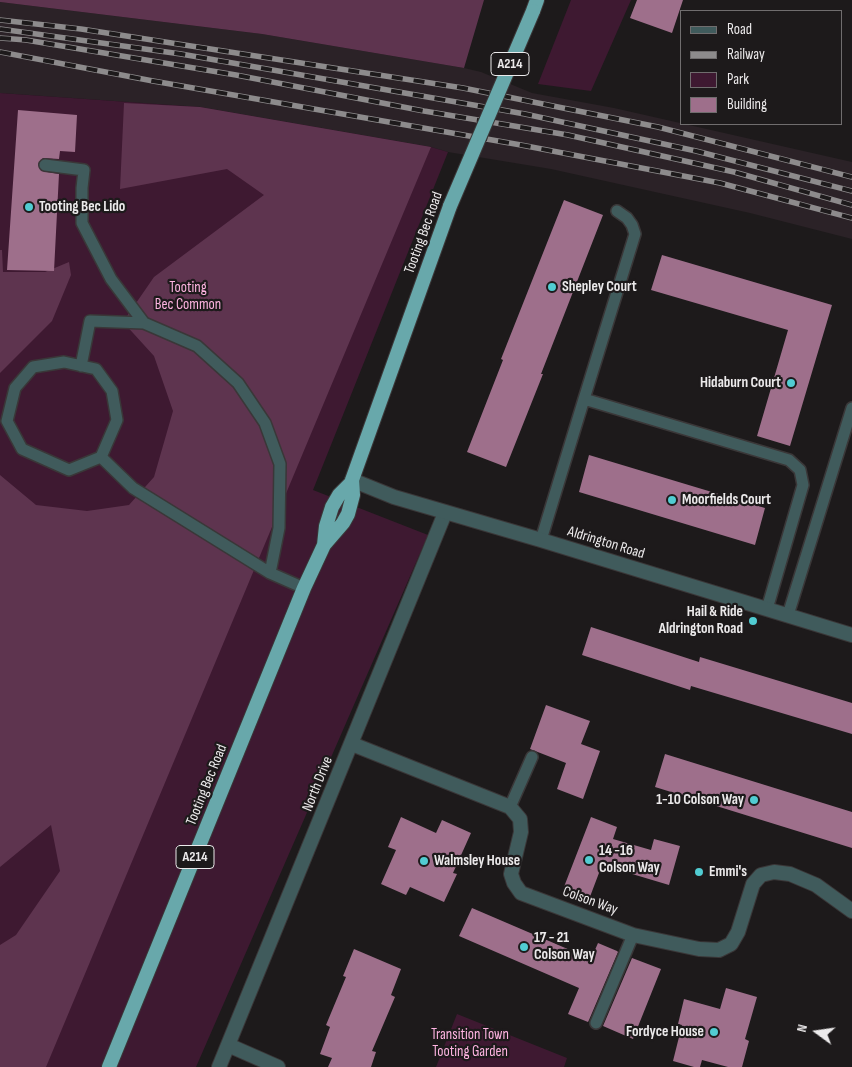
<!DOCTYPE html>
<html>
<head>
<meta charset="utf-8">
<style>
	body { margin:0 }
	#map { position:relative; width:852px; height:1067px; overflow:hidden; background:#1d1a1b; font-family:"Sofia Sans Condensed",sans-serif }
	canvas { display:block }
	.legend { position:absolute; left:680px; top:10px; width:162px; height:115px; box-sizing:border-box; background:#1d1a1b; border:1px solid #706d6e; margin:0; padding:6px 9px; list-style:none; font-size:15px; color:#eceaeb }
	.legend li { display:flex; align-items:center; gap:10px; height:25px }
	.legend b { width:25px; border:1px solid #706d6e }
	.north { position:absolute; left:792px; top:1007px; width:50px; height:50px; -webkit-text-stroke:4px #1d1a1b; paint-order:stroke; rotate:284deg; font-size:14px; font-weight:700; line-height:20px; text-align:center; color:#eceaeb }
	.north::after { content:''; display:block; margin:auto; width:18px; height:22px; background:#eceaeb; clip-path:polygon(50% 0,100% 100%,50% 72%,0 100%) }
</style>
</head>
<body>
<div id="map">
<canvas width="852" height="1067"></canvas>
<ul class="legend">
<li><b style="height:6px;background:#405b5c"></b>Road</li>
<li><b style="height:6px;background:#8d8b8c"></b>Railway</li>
<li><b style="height:14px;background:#3e1931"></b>Park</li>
<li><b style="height:14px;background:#9e6f8b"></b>Building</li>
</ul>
<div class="north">N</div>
</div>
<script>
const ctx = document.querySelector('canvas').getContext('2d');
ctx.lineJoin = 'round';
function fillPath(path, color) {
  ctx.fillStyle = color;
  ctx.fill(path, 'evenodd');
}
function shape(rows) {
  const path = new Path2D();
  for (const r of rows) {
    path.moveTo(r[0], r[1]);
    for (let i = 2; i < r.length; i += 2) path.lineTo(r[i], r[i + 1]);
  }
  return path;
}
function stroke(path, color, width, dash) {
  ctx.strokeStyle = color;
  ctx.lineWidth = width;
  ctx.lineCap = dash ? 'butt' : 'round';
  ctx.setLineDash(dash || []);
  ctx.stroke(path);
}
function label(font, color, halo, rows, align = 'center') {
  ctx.font = font + ' "Sofia Sans Condensed",sans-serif';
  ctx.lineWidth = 4.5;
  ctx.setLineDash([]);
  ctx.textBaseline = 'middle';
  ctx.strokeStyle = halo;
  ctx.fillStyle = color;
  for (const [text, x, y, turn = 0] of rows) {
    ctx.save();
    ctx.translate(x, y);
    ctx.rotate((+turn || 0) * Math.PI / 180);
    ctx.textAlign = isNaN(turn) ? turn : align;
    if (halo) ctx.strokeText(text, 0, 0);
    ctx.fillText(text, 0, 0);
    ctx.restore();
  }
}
fillPath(shape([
	[0,2,262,34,464,68,481,72,532,93,614,108,852,162,852,239,750,213,551,169,448,152,431,147,200,107,0,93]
]), '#2b2227');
fillPath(shape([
	[571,0,631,0,591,91,538,84],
	[0,93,200,107,431,147,448,152,313,490,428,535,196,1067,0,1067],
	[457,1014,567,1058,564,1067,436,1067]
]), '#3e1931');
fillPath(shape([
	[0,0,484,0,464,68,262,34,0,2],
	[124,103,200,107,431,147,46,1067,0,1067,0,945,16,935,60,871,51,825,0,867,0,475,36,505,87,511,129,505,154,477,173,411,154,356,123,322,154,277,264,195,227,169,120,189],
	[0,250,2,250,3,272,45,272,69,262,71,275,52,321,0,373]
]), '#5e344f');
fillPath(shape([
	[637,0,683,0,672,33,630,18],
	[18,110,77,115,75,152,60,151,59,159,43,158,38,164,41,171,59,174,54,271,7,270],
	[564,200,603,215,541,374,543,374,506,467,467,452,503,360,501,359],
	[662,255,832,305,790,446,757,436,788,330,651,290],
	[589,455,765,508,755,545,579,492],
	[591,627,699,662,700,657,852,703,852,734,691,686,690,690,582,655],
	[546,705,590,721,581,744,600,751,583,799,557,789,566,763,530,749],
	[665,754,852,812,852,848,655,787],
	[401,817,436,833,442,820,471,833,453,873,457,874,444,902,410,887,406,895,381,884,396,850,388,847],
	[591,817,617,827,613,839,651,850,654,839,680,846,669,885,602,865,588,902,562,892],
	[472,908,591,959,598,943,617,951,618,952,589,1020,588,1022,568,1014,579,988,459,936],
	[354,949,401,969,391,995,395,997,372,1051,376,1052,371,1067,328,1067,332,1058,320,1054,330,1027,326,1025,346,977,343,976],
	[632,958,661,969,633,1039,603,1026],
	[726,988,757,997,745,1039,749,1041,742,1067,728,1067,702,1060,700,1067,694,1067,673,1061,682,1025,678,1024,684,999,720,1009]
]), '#9e6f8b');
const service = shape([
	[45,165,84,170,82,188,82,223,111,279,144,323,197,346,238,383,265,423,280,464,279,528,270,573],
	[81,366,90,321,144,323],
	[584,399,635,234,632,225,627,218,617,211],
	[101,457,117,420,112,391,96,369,64,362,33,367,15,388,7,421,22,449,69,470,101,457,133,488,270,573,304,588],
	[541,540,584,399,789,460,800,470,803,485,767,609],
	[788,615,852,408],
	[510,807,532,757],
	[596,1023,633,935]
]);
const minor = shape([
	[352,744,510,807,520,819,521,832,511,874,514,883,521,893,633,935,699,949,719,950,731,944,738,932,753,884,761,875,774,872,790,874,816,885,852,911],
	[228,1045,278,1067],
	[219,1067,445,513]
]);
const tertiary = shape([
	[352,480,394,497,541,540,852,635]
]);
const trunk = shape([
	[533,11,537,0],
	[324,545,326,526,332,507,339,495,352,482],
	[109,1067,304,588,324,545,343,523,348,514,353,495,352,480,450,206]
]);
stroke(service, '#3a3738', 14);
stroke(minor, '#3a3738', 16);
stroke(tertiary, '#3a3738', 16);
stroke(trunk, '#3a3738', 16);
stroke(service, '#405b5c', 11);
stroke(minor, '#405b5c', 14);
stroke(tertiary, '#405b5c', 14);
stroke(trunk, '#68a8ab', 14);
const rail = shape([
	[0,20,81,29,463,88,658,127,852,177],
	[0,29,181,54,525,114,696,151,852,191],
	[0,38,26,40,236,75,424,111,568,135,734,172,852,205],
	[0,52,153,81,521,145,720,183,852,218]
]);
stroke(rail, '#8d8b8c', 5.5);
stroke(rail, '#1d1a1b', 4, [11]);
const trunkBridge = shape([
	[450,206,533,11]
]);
stroke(trunkBridge, '#3a3738', 16, []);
stroke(trunkBridge, '#68a8ab', 14);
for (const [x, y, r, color] of [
	[29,207,5,"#51ccd2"],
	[552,287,5,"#51ccd2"],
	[791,383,5,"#51ccd2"],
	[672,500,5,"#51ccd2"],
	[753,621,5,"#51ccd2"],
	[754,800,5,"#51ccd2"],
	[589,860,5,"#51ccd2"],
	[424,861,5,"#51ccd2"],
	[699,872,5,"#51ccd2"],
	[524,947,5,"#51ccd2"],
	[714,1032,5,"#51ccd2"]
]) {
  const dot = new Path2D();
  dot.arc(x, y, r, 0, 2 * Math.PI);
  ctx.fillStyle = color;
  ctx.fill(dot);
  stroke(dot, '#1d1a1b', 2);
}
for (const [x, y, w] of [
	[510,64,38],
	[195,857,38]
]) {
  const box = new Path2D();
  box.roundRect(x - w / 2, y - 11.5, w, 23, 4);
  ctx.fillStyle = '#1d1a1b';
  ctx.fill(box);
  stroke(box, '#eceaeb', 1);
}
label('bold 14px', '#eceaeb', null, [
	["A214",510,64],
	["A214",195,857]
]);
label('bold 15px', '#eceaeb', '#1d1a1b', [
	["Tooting Bec Lido",39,207],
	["Shepley Court",562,287],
	["Hidaburn Court",781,383,"right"],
	["Moorfields Court",682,500],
	["Hail & Ride",743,612,"right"],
	["Aldrington Road",743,629,"right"],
	["1-10 Colson Way",744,800,"right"],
	["14 -16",599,851],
	["Colson Way",599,868],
	["Walmsley House",434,861],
	["Emmi's",709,872],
	["17 - 21",534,938],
	["Colson Way",534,955],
	["Fordyce House",704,1032,"right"]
], 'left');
label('15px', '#eceaeb', '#1d1a1b', [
	["Tooting Bec Road",424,233,-70],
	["Aldrington Road",606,543,17],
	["North Drive",318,784,-68],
	["Tooting Bec Road",207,785,-68],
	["Colson Way",590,901,20]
]);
label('15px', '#feb4e1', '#1d1a1b', [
	["Tooting",188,288],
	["Bec Common",188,305],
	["Transition Town",470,1035],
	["Tooting Garden",470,1052]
]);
</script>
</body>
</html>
